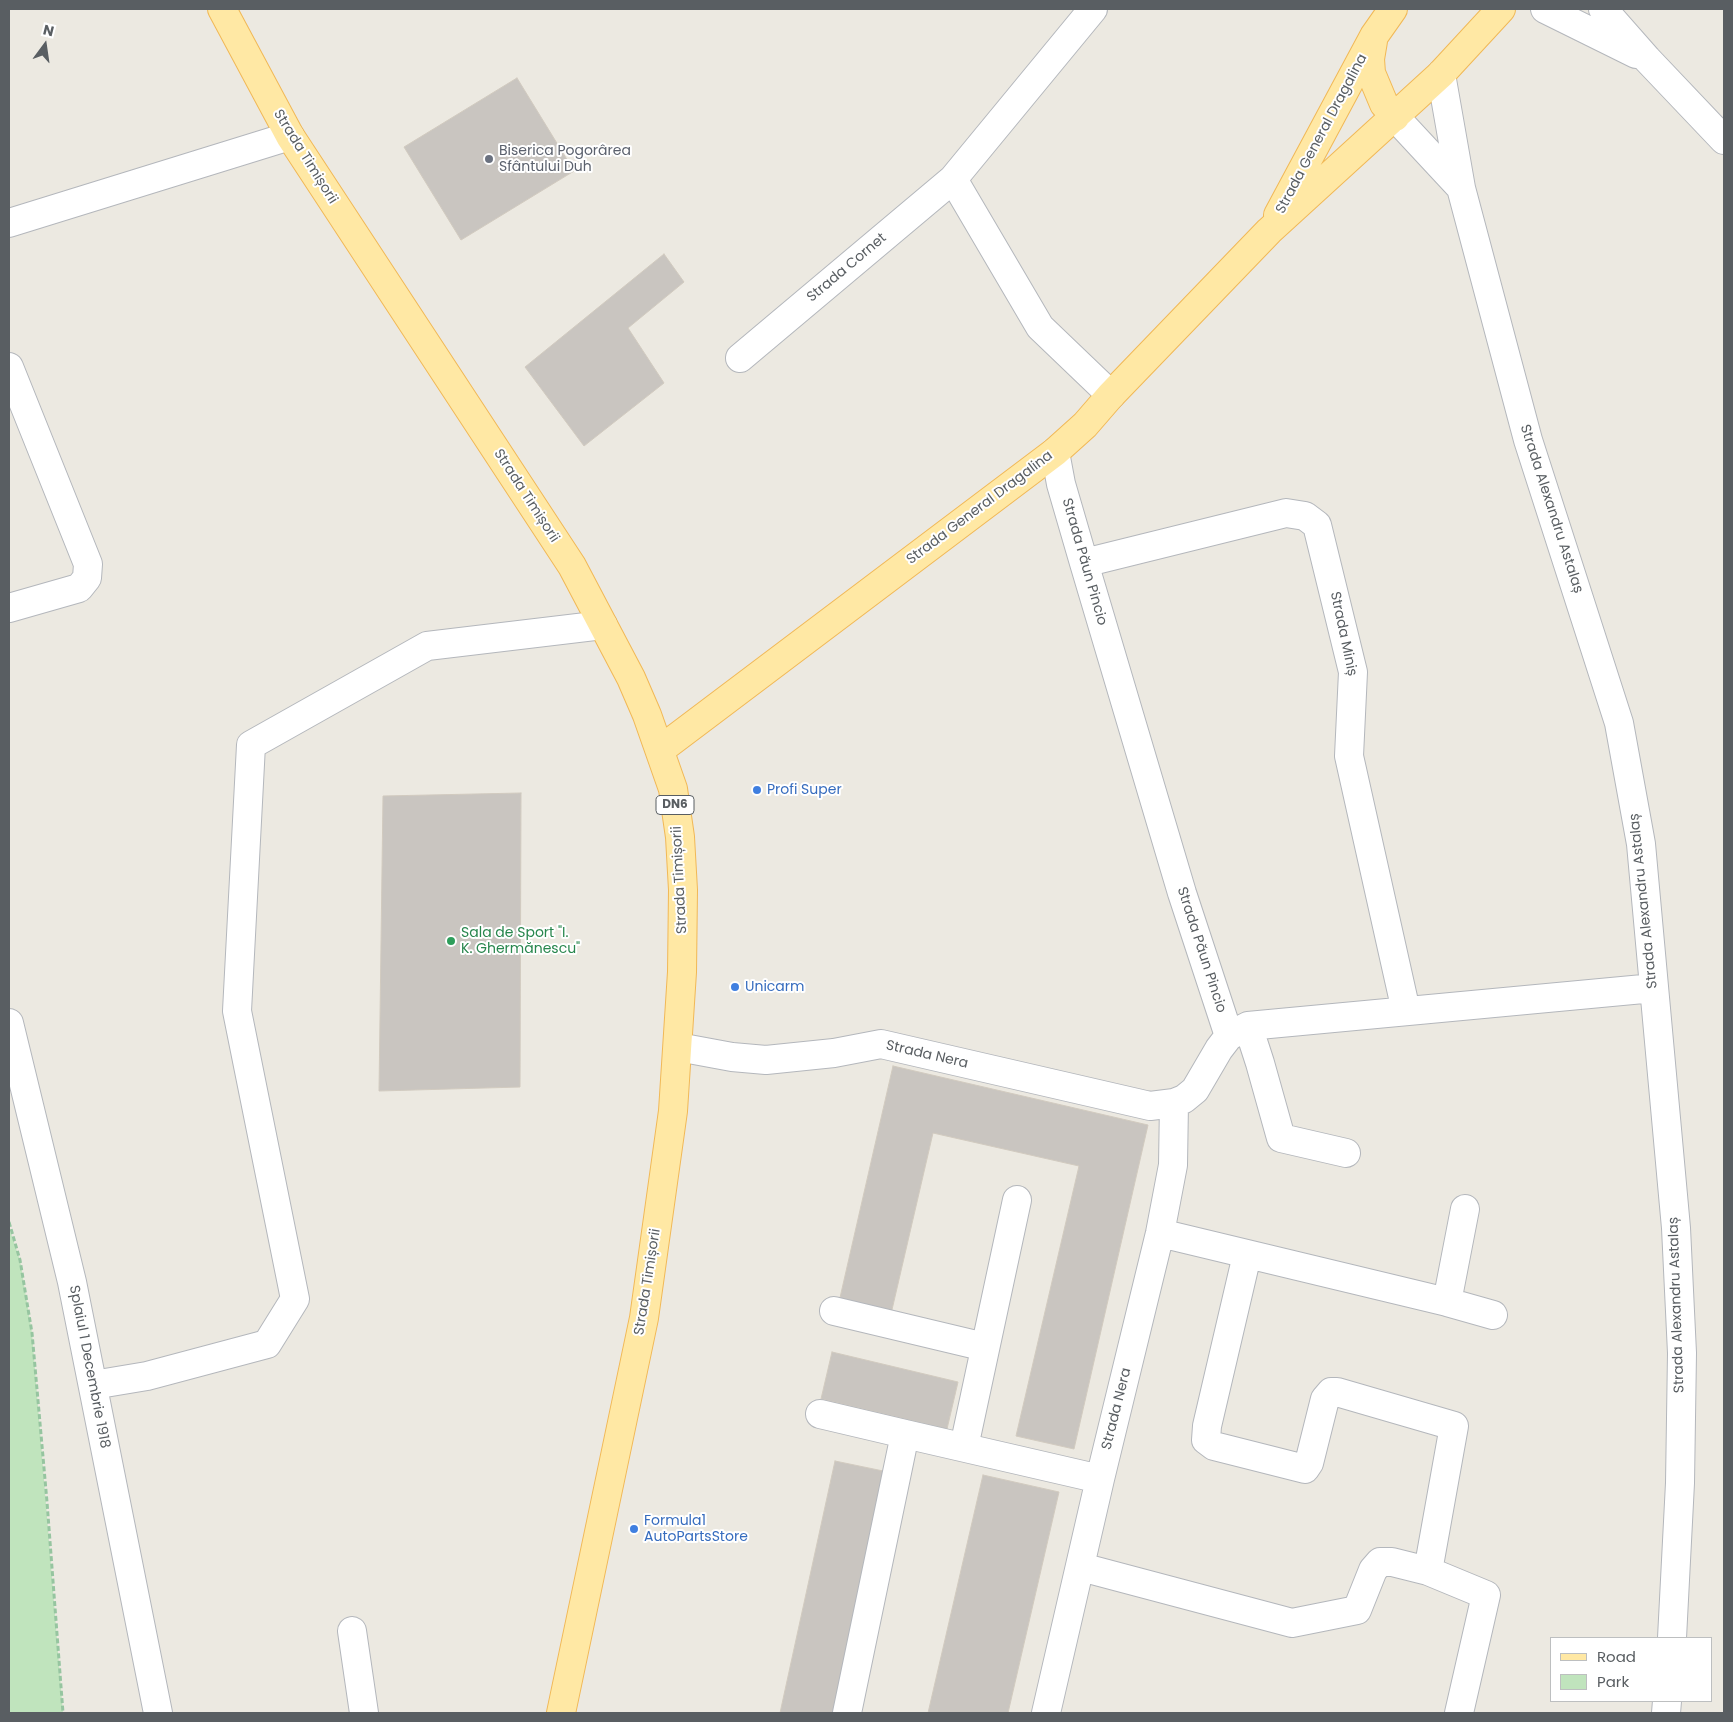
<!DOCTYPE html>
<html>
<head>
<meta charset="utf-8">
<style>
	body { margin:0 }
	#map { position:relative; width:1733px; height:1722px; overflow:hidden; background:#ece9e1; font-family:Poppins,sans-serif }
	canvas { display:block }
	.frame { position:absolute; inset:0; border:10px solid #595e62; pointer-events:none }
	.legend { position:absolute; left:1550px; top:1637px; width:162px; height:65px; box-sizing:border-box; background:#fff; border:1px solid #bdbfc0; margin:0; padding:6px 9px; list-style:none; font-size:15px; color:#595e62 }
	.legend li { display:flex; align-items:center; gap:10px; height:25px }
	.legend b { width:25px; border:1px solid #bdbfc0 }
	.north { position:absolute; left:20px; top:20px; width:50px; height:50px; -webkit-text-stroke:4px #fff; paint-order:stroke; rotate:14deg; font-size:14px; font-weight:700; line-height:20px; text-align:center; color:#595e62 }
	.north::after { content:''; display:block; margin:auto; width:18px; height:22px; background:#595e62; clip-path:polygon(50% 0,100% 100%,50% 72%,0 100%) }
</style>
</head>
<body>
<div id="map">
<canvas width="1733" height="1722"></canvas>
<div class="frame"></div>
<ul class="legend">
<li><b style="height:6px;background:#ffe8a4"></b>Road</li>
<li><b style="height:14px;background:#c0e4bd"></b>Park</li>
</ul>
<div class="north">N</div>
</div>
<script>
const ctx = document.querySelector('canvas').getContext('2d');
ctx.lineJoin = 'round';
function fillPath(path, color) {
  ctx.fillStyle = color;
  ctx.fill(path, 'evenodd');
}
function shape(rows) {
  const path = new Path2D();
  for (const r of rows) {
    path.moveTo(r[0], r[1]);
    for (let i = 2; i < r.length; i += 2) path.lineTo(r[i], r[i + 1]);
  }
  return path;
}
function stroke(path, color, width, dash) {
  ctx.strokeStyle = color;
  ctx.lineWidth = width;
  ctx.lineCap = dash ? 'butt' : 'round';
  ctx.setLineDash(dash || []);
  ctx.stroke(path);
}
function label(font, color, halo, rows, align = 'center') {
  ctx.font = font + ' Poppins,sans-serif';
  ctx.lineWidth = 4;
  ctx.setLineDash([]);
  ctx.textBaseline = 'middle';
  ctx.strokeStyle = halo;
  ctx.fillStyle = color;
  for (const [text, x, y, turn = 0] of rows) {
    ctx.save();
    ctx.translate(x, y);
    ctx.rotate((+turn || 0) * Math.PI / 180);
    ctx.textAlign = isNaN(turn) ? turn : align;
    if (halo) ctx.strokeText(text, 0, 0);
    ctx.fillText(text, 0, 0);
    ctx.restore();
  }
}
fillPath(shape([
	[9,1228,20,1260,32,1333,63,1713,9,1713]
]), '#c0e4bd');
const building = shape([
	[517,78,574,171,461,240,404,147,517,78],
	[664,254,684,282,628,328,664,383,584,446,525,367,664,254],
	[521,793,520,1087,379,1091,383,796,521,793],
	[893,1066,1148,1125,1074,1449,1016,1436,1079,1166,933,1133,891,1314,839,1302,893,1066],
	[832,1352,958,1382,947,1429,821,1399,832,1352],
	[835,1461,888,1472,835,1713,780,1713,835,1461],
	[983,1475,1059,1492,1008,1713,928,1713,983,1475]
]);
fillPath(building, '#c9c5c0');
stroke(building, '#d1cabf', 1);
const minor = shape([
	[1545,9,1636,54],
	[1603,9,1647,59,1724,140],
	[1441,74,1461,188,1528,440,1619,723,1641,844,1676,1228,1682,1353,1680,1483,1672,1638],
	[1395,117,1461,188],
	[953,179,1040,327,1111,395],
	[9,223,290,136],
	[740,358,953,179,1093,9],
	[9,367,88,564,87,578,79,588,9,608],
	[1055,452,1061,484,1084,563,1182,893,1229,1036],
	[1084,563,1286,513,1305,516,1317,525,1353,672,1349,756,1406,1011],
	[9,1023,72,1282,158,1713],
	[1248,1026,1260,1063,1281,1138,1346,1153],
	[678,1047,732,1057,766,1060,834,1053,881,1044,1150,1106,1174,1103,1184,1099,1195,1090,1219,1049,1229,1036,1248,1026,1654,988],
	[1160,1233,1447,1302,1493,1315],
	[1247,1255,1207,1426,1206,1440,1214,1446,1305,1469,1309,1463,1325,1399,1331,1392,1337,1392,1454,1426,1428,1571],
	[1447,1302,1465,1209],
	[834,1311,985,1347],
	[93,1385,147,1376,267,1344,295,1299,237,1011,251,745,427,646,603,625],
	[820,1414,905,1434],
	[964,1447,1017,1200],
	[1081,1567,1292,1623,1357,1610,1373,1570,1380,1562,1392,1562,1428,1571,1486,1595,1459,1713],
	[352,1631,364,1713],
	[847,1713,905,1434,1100,1479],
	[1046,1713,1100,1479,1160,1233,1173,1165,1174,1103],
	[1666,1713,1667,1701]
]);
const major = shape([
	[222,9,290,136,572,566,631,678,647,715,673,789,680,837,683,890,682,972,673,1111,644,1318,561,1713],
	[1373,41,1370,59,1371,73,1384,104,1395,117],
	[1278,215,1374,36,1393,9],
	[660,750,1055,452,1085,425,1111,395,1269,231,1441,74,1501,9]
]);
stroke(minor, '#b4b7bc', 30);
stroke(major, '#f1b856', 30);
stroke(shape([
	[9,1222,20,1260,32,1333,47,1502,63,1713]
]), '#96c5a0', 3, [5, 2.5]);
stroke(minor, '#fff', 28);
stroke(major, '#ffe8a4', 28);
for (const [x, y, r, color] of [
	[489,159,5,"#6b7280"],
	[757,790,5,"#3f7fe0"],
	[451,941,5,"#2e9e5b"],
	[735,987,5,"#3f7fe0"],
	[634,1529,5,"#3f7fe0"]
]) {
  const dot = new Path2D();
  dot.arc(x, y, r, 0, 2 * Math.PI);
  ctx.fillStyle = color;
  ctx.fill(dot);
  stroke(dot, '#fff', 2);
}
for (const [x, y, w] of [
	[675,805,38]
]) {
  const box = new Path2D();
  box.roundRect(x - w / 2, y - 9.5, w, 19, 4);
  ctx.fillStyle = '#fff';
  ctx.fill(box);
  stroke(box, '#595e62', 1);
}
label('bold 12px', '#595e62', null, [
	["DN6",675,805]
]);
label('14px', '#595e62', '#fff', [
	["Strada General Dragalina",1322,134,-62],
	["Strada Timișorii",305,157,58],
	["Strada Cornet",847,268,-40],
	["Strada Timișorii",526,496,57],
	["Strada General Dragalina",980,508,-37],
	["Strada Alexandru Astalaș",1551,509,72],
	["Strada Păun Pincio",1084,562,74],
	["Strada Miniș",1343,634,78],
	["Strada Timișorii",680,880,-93],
	["Strada Alexandru Astalaș",1644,901,-96],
	["Strada Păun Pincio",1201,950,72],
	["Strada Nera",927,1055,13],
	["Strada Timișorii",648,1282,-81],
	["Strada Alexandru Astalaș",1677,1305,-92],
	["Splaiul 1 Decembrie 1918",89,1367,79],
	["Strada Nera",1117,1409,-76]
]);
label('14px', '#5b616d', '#fff', [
	["Biserica Pogorârea",499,151],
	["Sfântului Duh",499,167]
], 'left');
label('14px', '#366cbe', '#fff', [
	["Profi Super",767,790],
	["Unicarm",745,987],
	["Formula1",644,1521],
	["AutoPartsStore",644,1537]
], 'left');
label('14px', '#27864d', '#fff', [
	["Sala de Sport \"I.",461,933],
	["K. Ghermănescu\"",461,949]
], 'left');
</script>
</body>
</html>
